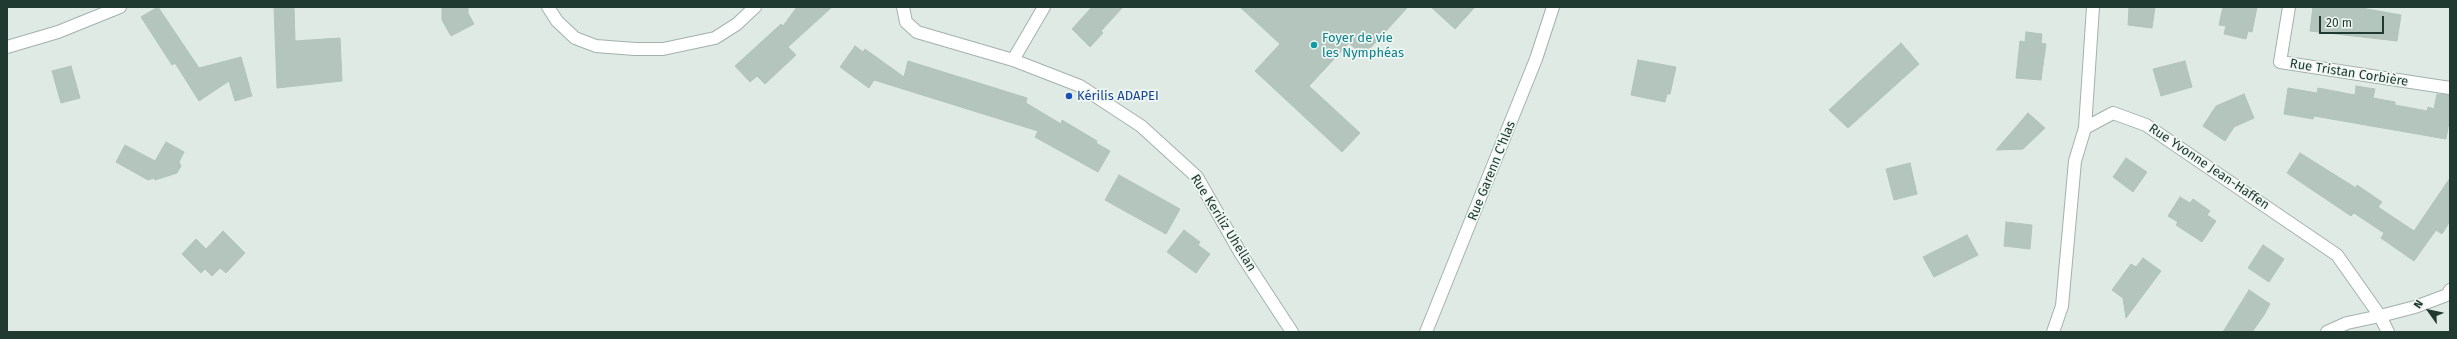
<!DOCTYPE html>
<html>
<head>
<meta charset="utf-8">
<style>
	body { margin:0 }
	#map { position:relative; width:2457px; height:339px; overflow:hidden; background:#dfeae4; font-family:"Fira Sans",sans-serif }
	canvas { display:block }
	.frame { position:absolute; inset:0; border:8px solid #203a31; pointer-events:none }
	.north { position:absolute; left:2409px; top:291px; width:40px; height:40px; -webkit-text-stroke:3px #eff7f2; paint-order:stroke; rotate:303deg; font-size:11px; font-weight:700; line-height:16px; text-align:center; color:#203a31 }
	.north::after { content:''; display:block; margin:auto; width:14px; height:18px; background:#203a31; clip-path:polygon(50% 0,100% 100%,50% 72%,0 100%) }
	.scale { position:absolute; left:2319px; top:16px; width:65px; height:18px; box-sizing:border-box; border:2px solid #203a31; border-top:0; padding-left:5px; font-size:12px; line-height:14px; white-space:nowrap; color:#203a31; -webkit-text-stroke:3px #eff7f2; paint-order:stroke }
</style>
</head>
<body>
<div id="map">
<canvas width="2457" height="339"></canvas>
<div class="frame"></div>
<div class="north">N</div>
<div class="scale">20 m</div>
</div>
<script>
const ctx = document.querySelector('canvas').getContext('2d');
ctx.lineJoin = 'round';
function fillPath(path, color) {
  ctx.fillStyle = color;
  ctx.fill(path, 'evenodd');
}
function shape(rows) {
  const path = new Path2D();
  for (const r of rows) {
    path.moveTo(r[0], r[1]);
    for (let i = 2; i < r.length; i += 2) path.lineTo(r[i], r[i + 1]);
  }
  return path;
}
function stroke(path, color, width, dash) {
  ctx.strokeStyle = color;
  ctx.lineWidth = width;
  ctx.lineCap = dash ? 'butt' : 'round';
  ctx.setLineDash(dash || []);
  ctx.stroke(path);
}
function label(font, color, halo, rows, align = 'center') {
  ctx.font = font + ' "Fira Sans",sans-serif';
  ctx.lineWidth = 3.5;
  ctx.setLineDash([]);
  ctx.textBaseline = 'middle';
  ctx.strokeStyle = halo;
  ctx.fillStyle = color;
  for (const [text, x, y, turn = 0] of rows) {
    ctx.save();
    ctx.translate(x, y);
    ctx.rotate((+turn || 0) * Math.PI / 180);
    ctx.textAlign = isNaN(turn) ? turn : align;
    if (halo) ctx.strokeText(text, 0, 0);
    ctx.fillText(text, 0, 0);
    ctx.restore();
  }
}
const building = shape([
	[158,7,199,68,241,57,252,96,235,101,229,81,199,101,175,63,172,65,141,17,158,7],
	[274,7,294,7,295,41,340,38,342,81,277,88,274,7],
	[442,7,468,7,468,13,474,24,451,36,442,20,442,7],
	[797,7,832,7,788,47,796,55,765,84,757,76,750,82,735,66,781,24,783,26,797,7],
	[1092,7,1123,7,1101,31,1103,33,1090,47,1072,29,1092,7],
	[1240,7,1408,7,1363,56,1349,43,1309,86,1360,133,1342,152,1255,71,1280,44,1240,7],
	[1431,7,1475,7,1455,29,1431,7],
	[2129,7,2155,7,2152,28,2128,25,2129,7],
	[2223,7,2257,7,2252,32,2248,31,2246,39,2224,34,2226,26,2219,25,2223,7],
	[2313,7,2356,7,2401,15,2397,41,2310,31,2313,7],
	[2026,32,2042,34,2041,43,2046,44,2041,80,2016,78,2020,41,2025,42,2026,32],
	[1901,43,1919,64,1848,128,1829,110,1901,43],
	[855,46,863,52,865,49,904,77,908,61,1027,98,1026,103,1061,124,1062,120,1097,141,1096,143,1110,151,1098,172,1035,137,1038,131,874,80,869,88,840,67,855,46],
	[1638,60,1676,67,1670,94,1667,94,1665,102,1631,95,1638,60],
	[2185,61,2192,87,2161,96,2153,69,2185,61],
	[71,66,80,98,61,103,52,71,71,66],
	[2356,86,2375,89,2373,98,2395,102,2395,105,2427,111,2428,107,2434,109,2437,94,2450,95,2450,116,2446,139,2314,116,2313,119,2284,114,2288,88,2317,93,2318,88,2355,95,2356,86],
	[2244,94,2254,118,2234,127,2225,141,2203,126,2216,106,2244,94],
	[2028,113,2045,128,2023,149,1996,150,2028,113],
	[166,142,184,152,179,162,181,166,177,173,155,180,154,178,148,180,116,162,125,145,155,161,166,142],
	[2300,153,2356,188,2357,185,2382,202,2378,207,2414,231,2450,178,2450,221,2442,234,2436,230,2414,261,2381,238,2384,233,2354,213,2351,216,2287,173,2300,153],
	[2126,158,2147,172,2133,192,2113,177,2126,158],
	[1910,163,1917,194,1894,200,1886,169,1910,163],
	[1119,175,1180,209,1166,234,1105,200,1119,175],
	[2180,197,2190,203,2193,199,2210,211,2207,215,2216,221,2202,242,2176,225,2178,222,2168,216,2180,197],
	[2006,222,2032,225,2030,249,2004,246,2006,222],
	[1184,230,1200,242,1198,245,1210,254,1196,273,1167,252,1184,230],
	[223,231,245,253,226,273,220,268,212,276,205,269,201,273,182,254,196,239,206,249,223,231],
	[1967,235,1978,255,1934,277,1923,257,1967,235],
	[2263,245,2284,259,2269,282,2248,268,2263,245],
	[2143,258,2161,271,2126,318,2123,298,2112,290,2131,264,2136,267,2143,258],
	[2249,290,2270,304,2264,315,2252,332,2223,332,2249,290]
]);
fillPath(building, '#b4c5bd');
stroke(building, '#b1c4bb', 1);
const street = shape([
	[548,7,557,21,575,38,596,46,635,49,663,49,715,38,737,24,755,7],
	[903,7,906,22,917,32,1013,60,1080,86,1141,126,1197,177,1241,254,1292,332],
	[2289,7,2280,62,2450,88],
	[7,47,58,32,120,7],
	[1013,60,1044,7],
	[2085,128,2093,7],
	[1426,332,1536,59,1553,7],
	[2053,332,2062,306,2075,161,2085,128,2113,113,2146,125,2337,255,2380,316,2415,307,2447,295,2450,290],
	[2327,332,2347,323,2380,316,2388,332]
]);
stroke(street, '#a2b2ab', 14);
stroke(street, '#fff', 12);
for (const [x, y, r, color] of [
	[1314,45,4,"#0f9aa8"],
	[1069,96,4,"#1a4fb4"]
]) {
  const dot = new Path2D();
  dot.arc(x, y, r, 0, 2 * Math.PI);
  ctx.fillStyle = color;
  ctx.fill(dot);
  stroke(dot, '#eff7f2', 1.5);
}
label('13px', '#0d838f', '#eff7f2', [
	["Foyer de vie",1322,38],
	["les Nymphéas",1322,53]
], 'left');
label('13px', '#203a31', '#eff7f2', [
	["Rue Tristan Corbière",2349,73,9],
	["Rue Yvonne Jean-Haffen",2209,167,34],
	["Rue Garenn C'hlas",1492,171,-68],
	["Rue Keriliz Uhellan",1223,223,58]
]);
label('13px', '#164399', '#eff7f2', [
	["Kérilis ADAPEI",1077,96]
], 'left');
</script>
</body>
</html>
